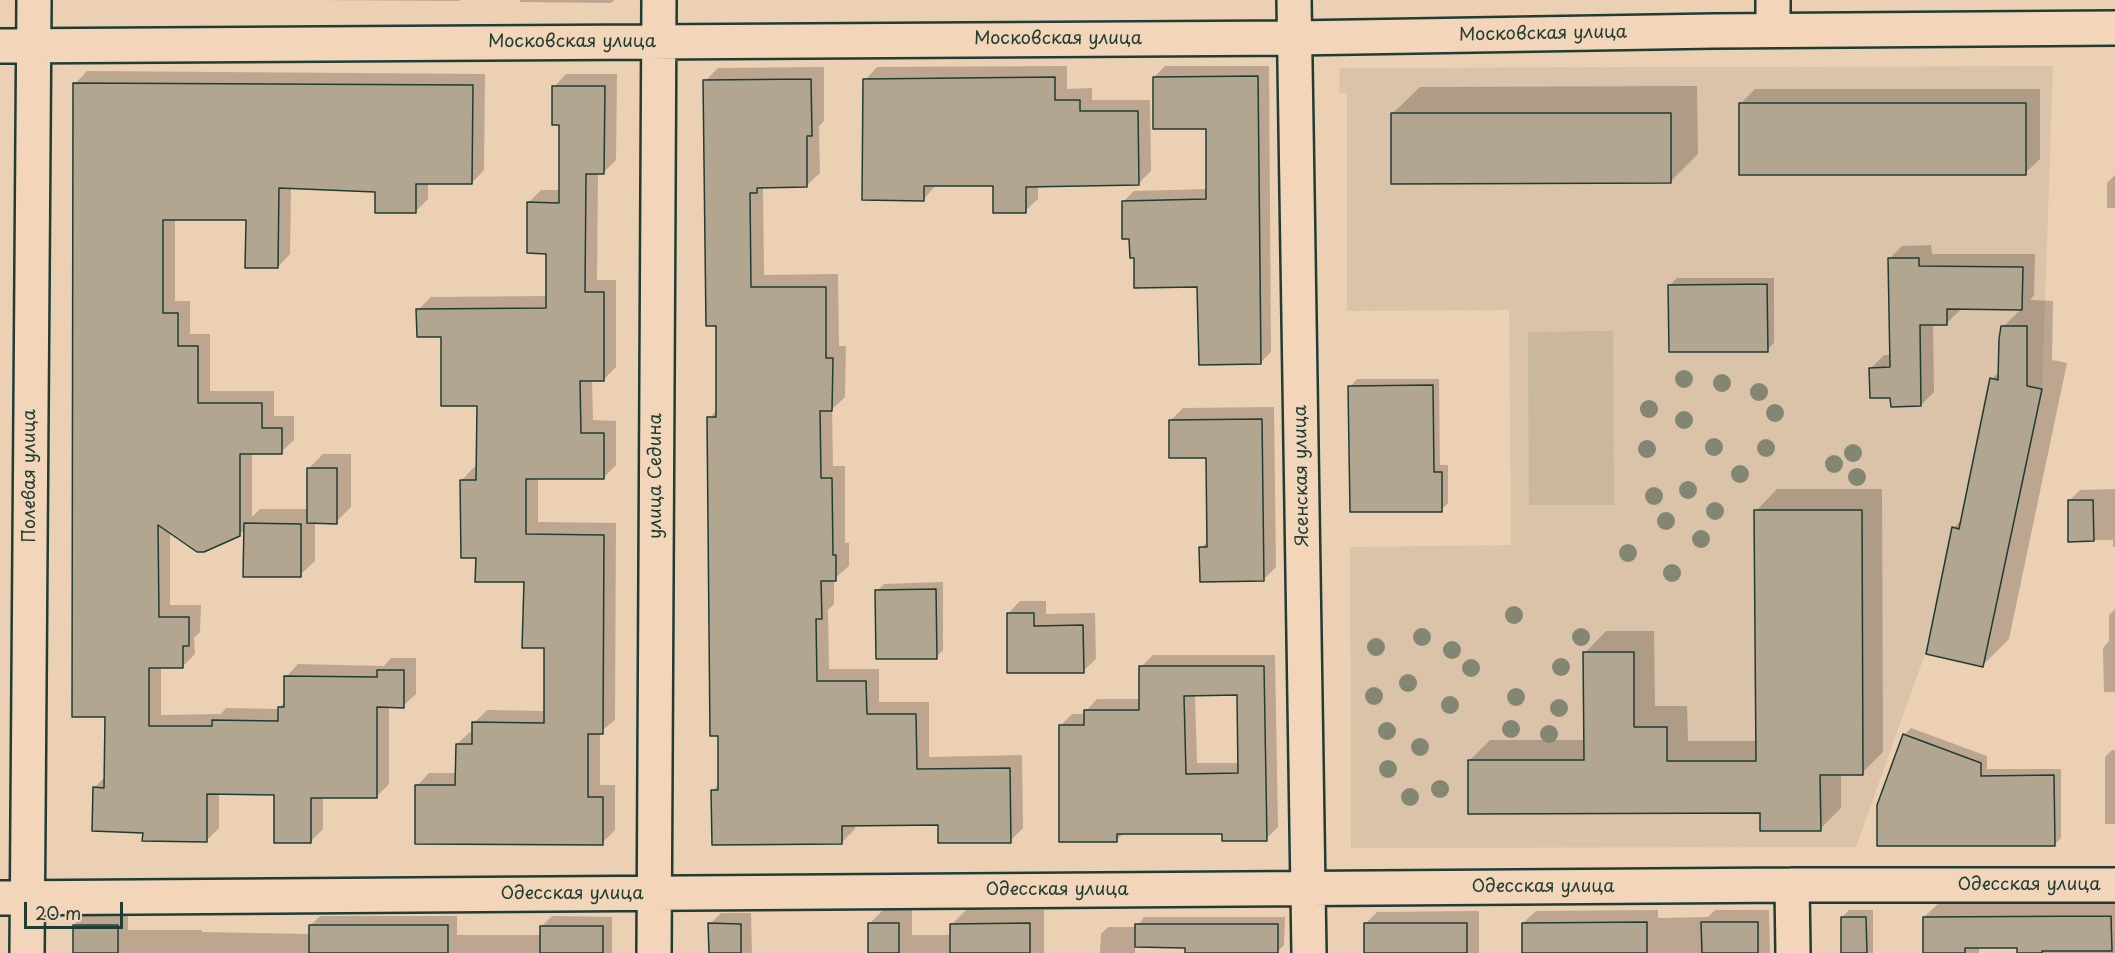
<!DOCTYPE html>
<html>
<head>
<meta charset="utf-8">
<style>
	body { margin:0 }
	#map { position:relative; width:2115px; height:953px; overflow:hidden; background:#ebd0b4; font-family:"Playpen Sans",sans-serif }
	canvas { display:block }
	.scale { position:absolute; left:24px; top:902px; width:99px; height:27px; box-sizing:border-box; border:3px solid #1f3d34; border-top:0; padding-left:8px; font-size:18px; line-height:21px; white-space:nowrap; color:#1f3d34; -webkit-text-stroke:4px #f3d6b9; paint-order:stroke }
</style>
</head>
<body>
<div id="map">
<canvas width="2115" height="953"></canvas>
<div class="scale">20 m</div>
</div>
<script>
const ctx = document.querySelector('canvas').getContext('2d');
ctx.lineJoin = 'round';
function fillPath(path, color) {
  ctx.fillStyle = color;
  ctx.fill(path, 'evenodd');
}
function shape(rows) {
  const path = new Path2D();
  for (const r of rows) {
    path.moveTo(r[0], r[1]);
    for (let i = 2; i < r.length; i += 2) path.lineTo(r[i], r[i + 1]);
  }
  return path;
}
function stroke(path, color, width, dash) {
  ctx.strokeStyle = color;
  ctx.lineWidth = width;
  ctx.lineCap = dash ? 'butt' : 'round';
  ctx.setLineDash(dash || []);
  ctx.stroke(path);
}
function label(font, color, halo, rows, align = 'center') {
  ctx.font = font + ' "Playpen Sans",sans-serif';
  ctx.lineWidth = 6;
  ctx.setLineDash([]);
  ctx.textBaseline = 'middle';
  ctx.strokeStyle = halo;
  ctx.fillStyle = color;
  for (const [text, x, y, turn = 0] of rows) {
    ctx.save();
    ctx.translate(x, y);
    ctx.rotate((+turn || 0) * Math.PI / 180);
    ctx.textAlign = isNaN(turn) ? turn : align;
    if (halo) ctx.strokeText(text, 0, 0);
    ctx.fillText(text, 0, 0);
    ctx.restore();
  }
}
fillPath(shape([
	[2053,66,2042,389,1983,667,1925,654,1856,847,1351,848,1350,547,1511,545,1509,310,1347,311,1347,93,1339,93,1340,68]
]), '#dac3a9');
fillPath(shape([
	[1613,331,1614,505,1529,505,1528,332]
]), '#c9b79e');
fillPath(shape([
	[314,0,460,0,459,1],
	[520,0,614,0,611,3,520,2],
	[1067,66,1067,89,1092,88,1092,100,1150,100,1151,171,1138,184,1038,185,1038,199,1025,211,994,184,936,185,924,199,865,80,877,67],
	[1165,66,1269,66,1271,352,1260,363,1199,286,1135,257,1123,202,1134,191,1208,189,1208,127,1154,77],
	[824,67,824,121,819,126,820,173,806,186,763,187,764,275,838,274,839,346,846,346,845,397,832,409,833,466,845,466,845,543,849,543,849,566,834,579,834,604,828,610,829,669,879,669,879,702,929,702,929,757,1022,755,1023,828,1010,841,940,824,855,824,855,829,842,842,713,791,719,784,720,735,709,418,718,409,717,325,705,81,718,68],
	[87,71,485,74,484,170,472,183,428,183,428,199,415,212,376,190,291,187,290,254,278,267,247,219,175,219,175,301,190,301,190,334,210,334,210,391,274,391,274,416,294,416,294,440,281,452,252,452,252,517,260,509,308,509,309,468,323,454,351,454,351,507,336,522,315,522,315,561,300,575,245,529,239,535,170,531,170,605,201,605,200,632,194,638,195,654,182,667,161,667,161,715,221,714,226,708,279,709,285,701,286,677,298,664,384,666,391,658,416,658,416,694,403,706,389,706,389,784,376,797,323,796,323,829,311,841,276,793,219,793,219,828,206,841,144,831,94,788,105,777,106,715,75,84],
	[566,74,617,74,616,160,604,172,598,172,597,280,616,280,616,367,603,380,592,380,593,420,616,421,616,465,603,478,538,477,538,522,616,523,615,720,600,732,600,785,615,785,615,830,602,843,417,786,429,773,457,773,457,744,470,732,474,732,474,723,487,710,545,711,545,646,525,581,477,557,462,480,474,467,478,467,478,405,443,336,418,310,431,297,547,296,548,252,528,203,541,190,561,190,561,124,554,87],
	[1697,86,1698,154,1670,182,1392,114,1420,87],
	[1755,89,2040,89,2040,159,2025,173,1740,104],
	[2115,175,2115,208,2107,208,2107,183],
	[1931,245,1932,254,2035,254,2034,295,2030,300,2053,301,2052,360,2067,363,2009,639,1983,665,1954,528,1962,519,1992,379,2000,371,2003,327,2021,309,1959,308,1960,310,1947,323,1933,324,1934,392,1921,405,1892,397,1871,368,1884,355,1891,355,1889,259,1902,246],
	[1677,278,1774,278,1774,343,1767,350,1670,285],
	[1357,379,1439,379,1440,465,1448,465,1448,503,1441,510,1350,387],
	[1274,407,1276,567,1263,580,1201,548,1209,540,1207,457,1170,421,1183,408],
	[1777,489,1882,489,1883,752,1862,773,1841,773,1841,808,1820,829,1762,811,1469,761,1490,740,1585,740,1585,653,1606,631,1654,631,1655,706,1687,706,1688,741,1757,741,1756,511],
	[2115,489,2115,547,2113,547,2113,540,2070,540,2069,501,2080,490],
	[943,582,943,650,936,657,877,591,884,584],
	[1020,601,1046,601,1046,614,1095,613,1096,659,1083,671,1008,614],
	[2115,609,2115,692,2104,692,2103,648,2109,641,2109,615],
	[1153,655,1275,655,1278,827,1266,839,1224,832,1124,833,1116,840,1060,726,1072,714,1086,714,1086,711,1097,699,1140,699,1141,667],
	[1195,694,1239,694,1239,763,1197,763],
	[1911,728,1987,756,1987,769,2061,769,2061,838,2054,845,1904,735],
	[2112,750,2115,750,2115,824,2105,824,2105,757],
	[2115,902,2115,953,2018,953,2018,947,1979,947,1979,953,1925,953,1924,917,1939,903],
	[883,910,912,910,912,935,952,935,952,924,966,910,1044,910,1044,953,870,953,869,924],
	[1658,910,1658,918,1708,917,1715,910,1769,910,1770,953,1524,953,1523,923,1536,911],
	[1849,910,1873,910,1873,953,1842,953,1842,917],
	[1479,911,1479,953,1365,953,1365,924,1377,912],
	[721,913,751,913,752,953,710,953,710,924],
	[84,915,128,915,128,930,202,930,202,932,310,934,310,926,320,916,457,916,457,935,542,935,542,926,552,916,612,917,612,953,74,953,74,925],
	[1144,917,1285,917,1284,945,1277,952,1258,953,1208,953,1187,946,1135,946,1135,953,1100,953,1101,934,1108,927,1137,927]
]), '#0003');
const building = shape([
	[1258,76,1261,364,1199,365,1197,287,1134,288,1134,258,1130,258,1129,239,1122,239,1122,201,1206,199,1206,129,1153,129,1153,77,1258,76],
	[1055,77,1055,100,1080,100,1080,111,1138,111,1139,185,1026,187,1026,213,993,213,993,186,924,186,924,201,862,200,863,79,1055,77],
	[811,79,812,136,807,136,807,187,757,188,757,193,750,193,751,287,826,287,826,358,833,358,832,411,820,411,821,478,832,478,833,555,836,555,836,581,821,581,822,619,816,619,817,681,866,681,867,714,916,714,917,769,1010,768,1011,843,938,843,938,825,842,826,842,844,712,845,711,790,718,790,718,736,710,736,707,417,716,417,716,326,706,326,703,80,811,79],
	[73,83,473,85,472,184,416,184,416,213,375,213,375,192,279,188,278,268,245,268,246,220,163,220,163,313,178,313,178,346,198,346,198,403,262,403,262,428,282,428,282,454,240,454,240,536,204,552,197,552,158,525,159,617,189,617,189,646,183,646,183,668,149,668,149,726,212,726,212,720,278,721,278,707,284,707,284,676,377,677,377,670,404,670,404,708,377,707,377,798,311,798,311,843,274,843,274,795,207,794,207,842,142,841,143,833,92,831,93,787,104,788,105,717,72,717,73,83],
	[552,86,605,86,604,174,586,174,585,292,604,292,604,381,580,381,581,433,604,433,604,479,526,479,526,534,604,535,603,734,588,734,588,797,603,797,603,845,415,844,415,785,455,785,456,744,472,744,472,722,544,723,544,648,522,648,524,582,475,582,476,558,461,558,460,480,476,480,477,406,441,406,441,337,417,337,416,309,546,308,546,254,527,253,527,202,559,203,559,125,552,125,552,86],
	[1739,103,2026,103,2026,175,1739,175,1739,103],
	[1391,113,1671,113,1671,183,1391,184,1391,113],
	[1888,258,1919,258,1919,266,2023,267,2022,310,1947,309,1947,325,1920,325,1921,406,1891,407,1890,398,1870,398,1869,368,1890,367,1888,258],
	[1767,284,1768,352,1669,352,1668,285,1767,284],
	[2001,326,2027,326,2027,386,2042,389,1983,667,1926,654,1952,527,1959,529,1990,378,1998,380,1999,339,2001,326],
	[1433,385,1434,472,1442,472,1442,512,1350,512,1348,386,1433,385],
	[1262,419,1264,581,1200,582,1199,547,1207,547,1206,458,1169,458,1169,420,1262,419],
	[307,468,337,468,337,524,307,523,307,468],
	[2068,500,2093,500,2094,541,2068,542,2068,500],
	[1754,510,1862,510,1863,775,1820,775,1821,831,1760,831,1760,813,1468,814,1468,760,1584,760,1583,652,1634,652,1634,727,1667,727,1667,761,1756,761,1754,510],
	[244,523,301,524,301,577,243,577,244,523],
	[936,589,937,659,876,659,875,590,936,589],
	[1007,613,1034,613,1034,626,1083,625,1084,673,1007,673,1007,613],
	[1139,666,1264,666,1267,841,1222,841,1222,834,1117,834,1117,842,1059,842,1059,725,1084,725,1084,710,1139,710,1139,666],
	[1237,695,1238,773,1186,774,1184,696,1237,695],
	[1903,734,1981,763,1981,776,2054,775,2055,846,1877,846,1877,805,1903,734],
	[2111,916,2112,951,2042,951,2042,953,2017,953,2017,948,1965,948,1965,953,1923,953,1923,917,2111,916],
	[1841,917,1866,917,1867,953,1841,953,1841,917],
	[1647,922,1647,953,1522,953,1522,923,1647,922],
	[1701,922,1758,922,1758,953,1702,953,1701,922],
	[708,923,741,924,741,953,709,953,708,923],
	[868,923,899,923,899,953,868,953,868,923],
	[1030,923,1030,953,950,953,950,924,1030,923],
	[1364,923,1467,923,1467,953,1364,953,1364,923],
	[1135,924,1278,924,1278,953,1185,953,1185,948,1135,947,1135,924],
	[73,925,118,925,118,953,73,953,73,925],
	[309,925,448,925,448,953,309,953,309,925],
	[540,926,603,926,603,953,540,953,540,926]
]);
fillPath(building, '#b2a690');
stroke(building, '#1f3d34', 1.5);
const minor = shape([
	[1294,0,1309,953],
	[1773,0,1773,30],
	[0,46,1295,38,1714,31,2115,28],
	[1792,885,1793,953],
	[0,898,1792,885,2115,885],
	[27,953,34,0],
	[654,953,659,0]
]);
stroke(minor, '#1f3d34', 38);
stroke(minor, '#f3d6b9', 33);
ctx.fillStyle = '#848674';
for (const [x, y] of [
	[1684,379],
	[1722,383],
	[1759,392],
	[1649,409],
	[1775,413],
	[1684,420],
	[1714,447],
	[1766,448],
	[1647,449],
	[1853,453],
	[1834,464],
	[1740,474],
	[1857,477],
	[1688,490],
	[1654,496],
	[1715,511],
	[1666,521],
	[1701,539],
	[1628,553],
	[1672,573],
	[1514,615],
	[1422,637],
	[1581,637],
	[1376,647],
	[1452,650],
	[1561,667],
	[1471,668],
	[1408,683],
	[1374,696],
	[1516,697],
	[1450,705],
	[1559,708],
	[1511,729],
	[1387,731],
	[1549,734],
	[1420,747],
	[1388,769],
	[1440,789],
	[1410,797]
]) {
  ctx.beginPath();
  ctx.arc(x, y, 9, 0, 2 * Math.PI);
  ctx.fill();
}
label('18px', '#1f3d34', '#f3d6b9', [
	["Московская улица",1543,34,-1],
	["Московская улица",1058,39],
	["Московская улица",572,42],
	["Полевая улица",30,476,-90],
	["улица Седина",656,476,-90],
	["Ясенская улица",1302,476,-91],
	["Одесская улица",2029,885],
	["Одесская улица",1543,887],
	["Одесская улица",1057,890],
	["Одесская улица",572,894]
]);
</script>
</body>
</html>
